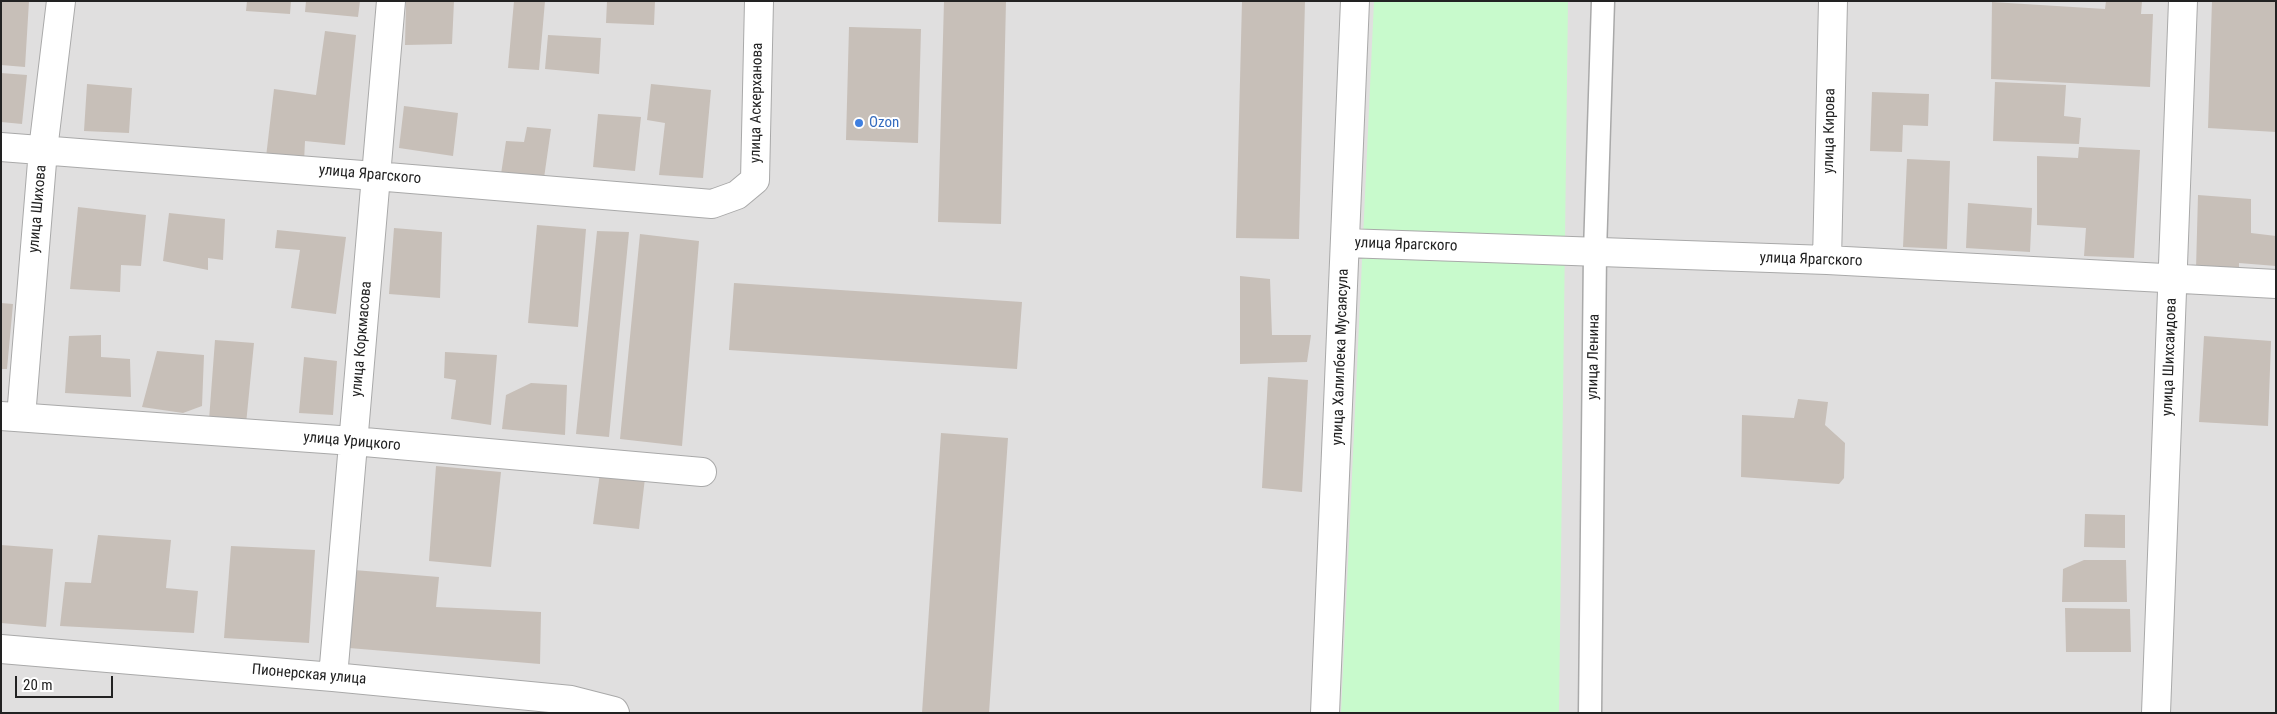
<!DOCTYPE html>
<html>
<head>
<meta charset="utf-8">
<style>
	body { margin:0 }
	#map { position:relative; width:2277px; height:714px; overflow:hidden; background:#f2efe9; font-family:"Roboto Condensed",sans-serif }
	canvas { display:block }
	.frame { position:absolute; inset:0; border:2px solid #222; pointer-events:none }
	.scale { position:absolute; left:15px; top:676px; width:98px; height:22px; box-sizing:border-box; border:2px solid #222; border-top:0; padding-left:6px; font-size:15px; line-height:18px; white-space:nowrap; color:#222; -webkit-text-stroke:4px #fff; paint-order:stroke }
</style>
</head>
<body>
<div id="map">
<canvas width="2277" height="714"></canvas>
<div class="frame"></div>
<div class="scale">20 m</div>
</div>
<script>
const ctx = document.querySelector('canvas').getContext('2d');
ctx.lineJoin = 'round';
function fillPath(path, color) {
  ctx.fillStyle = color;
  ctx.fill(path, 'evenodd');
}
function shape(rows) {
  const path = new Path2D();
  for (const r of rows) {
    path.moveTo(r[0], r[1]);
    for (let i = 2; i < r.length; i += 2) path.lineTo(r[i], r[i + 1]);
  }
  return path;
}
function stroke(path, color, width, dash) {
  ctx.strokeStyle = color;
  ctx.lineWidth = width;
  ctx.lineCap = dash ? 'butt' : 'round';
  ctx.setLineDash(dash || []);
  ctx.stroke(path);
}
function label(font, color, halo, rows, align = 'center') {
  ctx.font = font + ' "Roboto Condensed",sans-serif';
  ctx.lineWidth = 4;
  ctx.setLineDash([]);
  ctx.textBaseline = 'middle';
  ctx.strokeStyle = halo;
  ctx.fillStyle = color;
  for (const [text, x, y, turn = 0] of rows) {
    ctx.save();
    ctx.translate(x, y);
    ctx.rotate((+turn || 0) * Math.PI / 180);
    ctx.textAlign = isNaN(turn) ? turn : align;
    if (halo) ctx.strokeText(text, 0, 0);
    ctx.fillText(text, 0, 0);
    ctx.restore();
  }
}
fillPath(shape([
	[1,1,2276,1,2276,713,1,713]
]), '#e0dfdf');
fillPath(shape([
	[1374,1,1568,1,1559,713,1341,713]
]), '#c8facc');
fillPath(shape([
	[1,1,29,1,25,67,1,65],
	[247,1,291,1,290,14,246,11],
	[306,1,360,1,358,17,305,12],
	[406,1,454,1,452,44,405,45],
	[514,1,545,1,539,70,508,68],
	[607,1,655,1,654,25,606,23],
	[944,1,1006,1,1001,224,938,222],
	[1242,1,1305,1,1299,239,1236,238],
	[2106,1,2142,1,2141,14,2153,14,2150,87,1991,79,1992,2,2105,9],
	[2212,1,2276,1,2276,132,2208,128],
	[849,27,921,29,918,143,846,140],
	[325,31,356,35,345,145,305,141,304,162,266,157,274,89,316,95],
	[548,35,601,38,599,74,545,69],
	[1,73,27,75,22,124,1,122],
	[1995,82,2066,85,2064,116,2081,118,2079,144,1993,141],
	[87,84,132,88,129,133,84,131],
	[651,84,711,90,703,178,659,175,665,123,647,120],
	[1872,92,1929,94,1928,126,1903,125,1902,152,1870,151],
	[404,106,458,113,453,156,399,148],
	[598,114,641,117,635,171,593,167],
	[527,127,551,129,544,178,501,174,506,141,524,142],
	[2079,147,2140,150,2134,258,2084,256,2086,228,2037,225,2037,156,2078,158],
	[1907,159,1950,161,1947,249,1903,247],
	[2198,195,2251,199,2251,233,2276,236,2276,266,2239,263,2239,272,2196,269],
	[1968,203,2032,208,2030,252,1966,248],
	[78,207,146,215,141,266,121,265,120,292,70,289],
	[169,213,225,219,223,260,208,258,208,270,163,261],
	[537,225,586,229,578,327,528,323],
	[394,228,442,232,440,298,389,294],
	[277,230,346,237,336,314,291,308,300,250,275,248],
	[597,231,629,232,609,437,576,434],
	[640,234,699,241,682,446,620,439],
	[1240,276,1270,279,1272,335,1311,335,1307,362,1240,364],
	[734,283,1022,302,1017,369,729,350],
	[1,303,13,304,7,369,1,369],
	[101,335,101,357,130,359,131,397,65,393,69,336],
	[2204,336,2271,341,2268,426,2199,422],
	[215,340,254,343,246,424,209,420],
	[157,351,204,355,202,406,183,413,142,407],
	[445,352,497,355,491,425,451,419,456,380,444,378],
	[304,357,337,361,333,415,299,413],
	[1268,377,1308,380,1302,492,1262,488],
	[531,383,567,385,565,435,502,429,506,395],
	[1798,399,1828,402,1825,425,1845,443,1844,478,1839,484,1741,477,1742,415,1794,418],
	[941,433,1008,438,989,713,922,713],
	[436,466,501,472,491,567,429,561],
	[600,473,645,478,639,529,593,524],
	[2085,514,2125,515,2125,548,2084,547],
	[98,535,171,540,166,588,198,591,194,633,60,626,65,582,91,583],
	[1,545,53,549,46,627,1,623],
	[231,546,315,550,309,643,224,638],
	[2084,560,2126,560,2127,602,2062,602,2063,569],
	[354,570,439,577,436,607,541,612,540,664,349,648],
	[2065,608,2130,609,2131,652,2066,652]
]), '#c7bfb8');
const pedestrian = shape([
	[1590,713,1595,252,1603,1]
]);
const minor = shape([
	[1,147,375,176,712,204,737,195,755,180,759,1],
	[1345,243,1827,260,2276,284],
	[1827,260,1833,1],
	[1,416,353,441,702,472],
	[21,417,43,150,61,1],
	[1,649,333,677,571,700,614,711,615,713],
	[333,677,391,1],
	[1325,713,1355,1],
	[2156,713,2183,1]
]);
stroke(pedestrian, '#a9a9a9', 25);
stroke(minor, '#a9a9a9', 30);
stroke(pedestrian, '#fff', 22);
stroke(minor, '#fff', 28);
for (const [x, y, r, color] of [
	[859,123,5,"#3f7fe0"]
]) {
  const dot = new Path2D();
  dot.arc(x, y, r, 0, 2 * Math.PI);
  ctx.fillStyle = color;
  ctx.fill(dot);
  stroke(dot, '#fff', 2);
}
label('15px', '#222', '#fff', [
	["улица Аскерханова",757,103,-89],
	["улица Кирова",1830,131,-89],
	["улица Ярагского",370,175,5],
	["улица Шихова",38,209,-85],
	["улица Ярагского",1406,245,2],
	["улица Ярагского",1811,260,2],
	["улица Коркмасова",362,339,-85],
	["улица Халилбека Мусаясула",1341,357,-88],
	["улица Ленина",1594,357,-89],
	["улица Шихсаидова",2170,357,-88],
	["улица Урицкого",352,442,5],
	["Пионерская улица",309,675,5]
]);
label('15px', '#366cbe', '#fff', [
	["Ozon",869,123]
], 'left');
</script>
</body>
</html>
